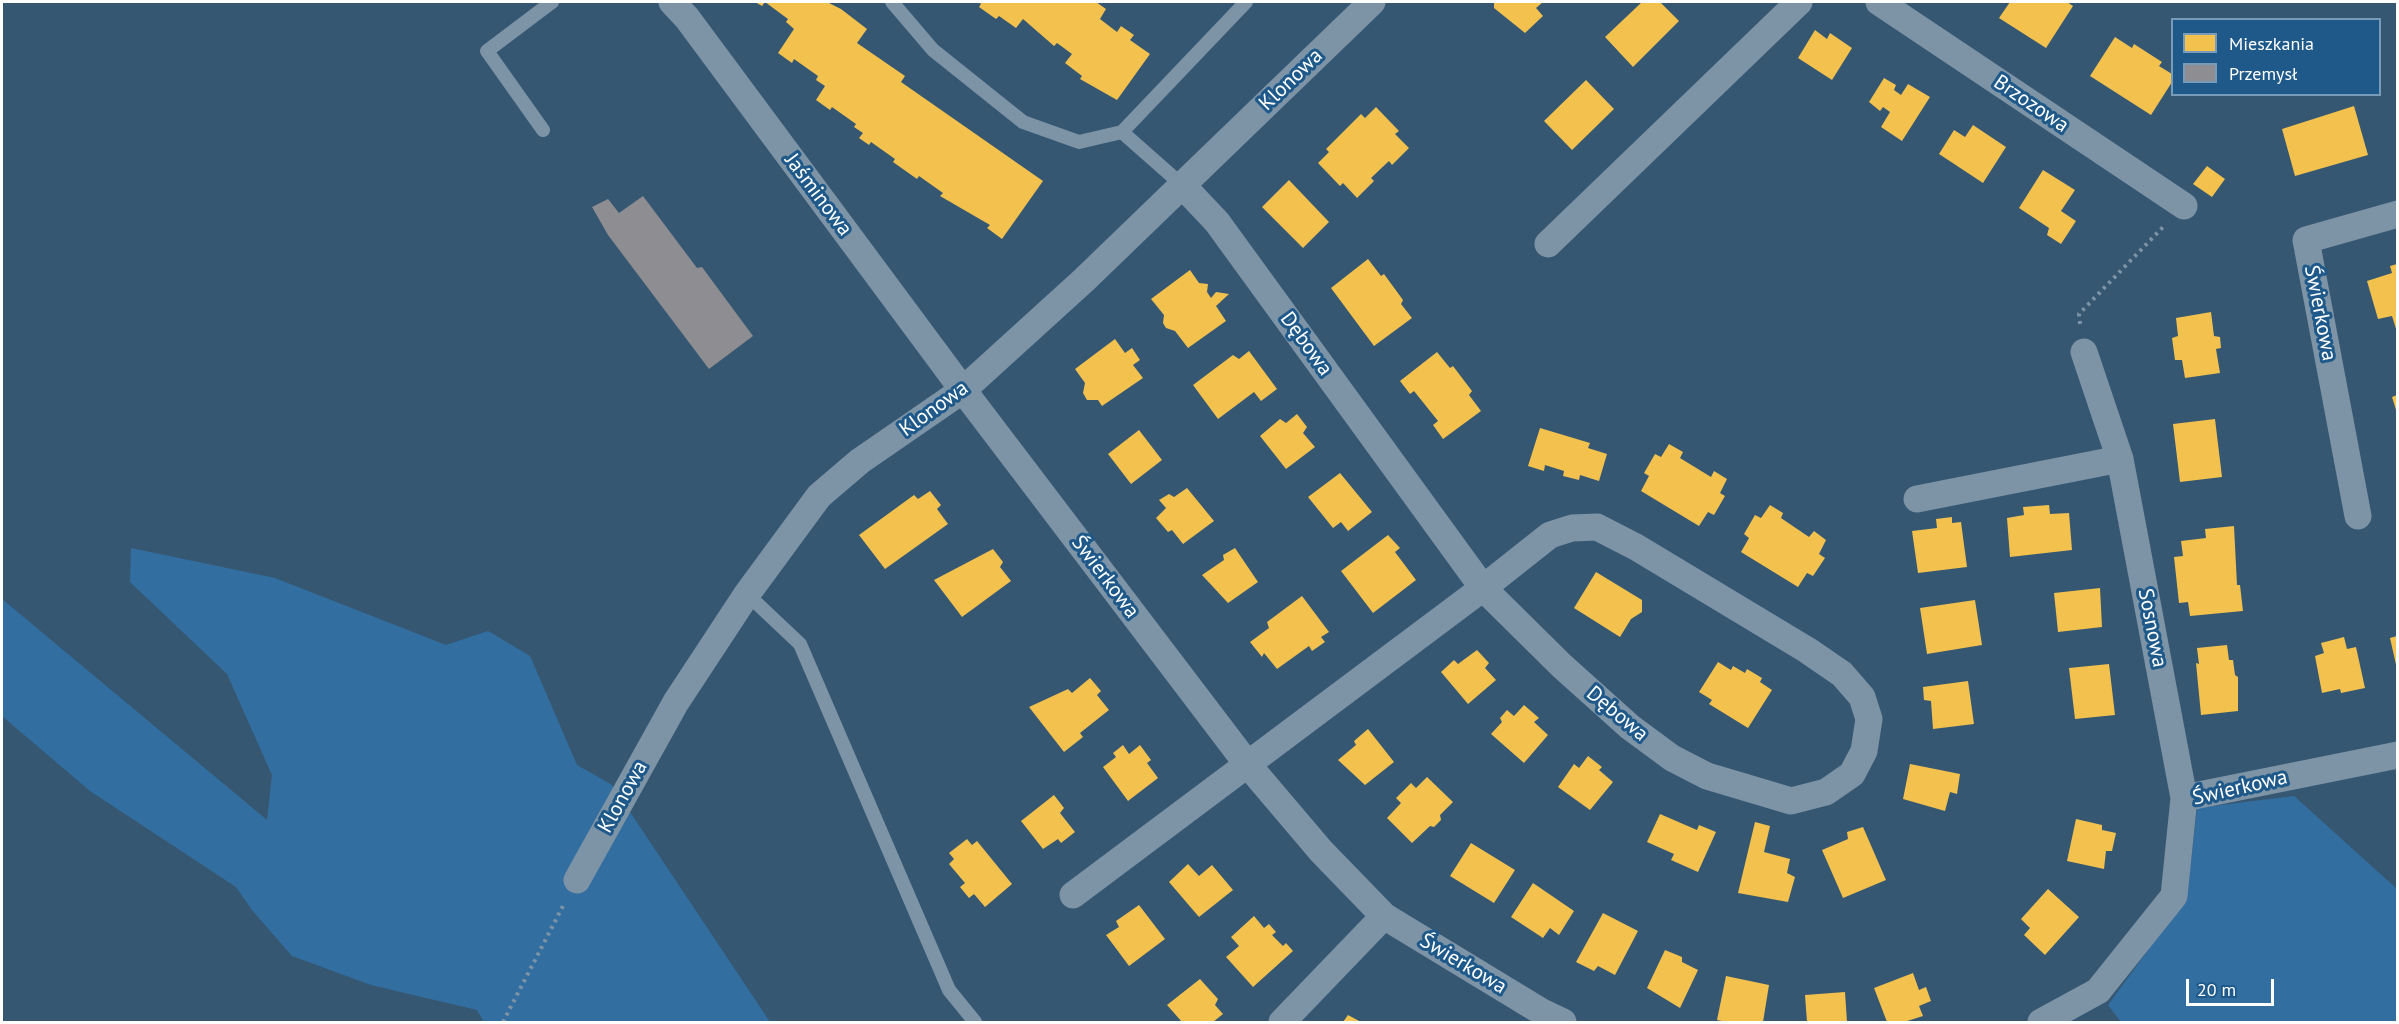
<!DOCTYPE html>
<html>
<head>
<meta charset="utf-8">
<style>
	body { margin:0 }
	#map { position:relative; width:2399px; height:1024px; overflow:hidden; background:#365772; font-family:"PT Sans",sans-serif }
	canvas { display:block }
	.frame { position:absolute; inset:0; border:3px solid #fff; pointer-events:none }
	.legend { position:absolute; left:2171px; top:18px; width:210px; height:78px; box-sizing:border-box; background:#1e598a; border:2px solid #789bb9; margin:0; padding:8px 10px; list-style:none; font-size:18px; color:#fff }
	.legend li { display:flex; align-items:center; gap:12px; height:30px }
	.legend b { width:30px; border:2px solid #789bb9 }
	.scale { position:absolute; left:2186px; top:979px; width:88px; height:27px; box-sizing:border-box; border:3px solid #fff; border-top:0; padding-left:8px; font-size:18px; line-height:21px; white-space:nowrap; color:#fff; -webkit-text-stroke:4px #1e598a; paint-order:stroke }
</style>
</head>
<body>
<div id="map">
<canvas width="2399" height="1024"></canvas>
<div class="frame"></div>
<ul class="legend">
<li><b style="height:16px;background:#f2c14e"></b>Mieszkania</li>
<li><b style="height:16px;background:#8d8d92"></b>Przemysł</li>
</ul>
<div class="scale">20 m</div>
</div>
<script>
const ctx = document.querySelector('canvas').getContext('2d');
ctx.lineJoin = 'round';
function fillPath(path, color) {
  ctx.fillStyle = color;
  ctx.fill(path, 'evenodd');
}
function shape(rows) {
  const path = new Path2D();
  for (const r of rows) {
    path.moveTo(r[0], r[1]);
    for (let i = 2; i < r.length; i += 2) path.lineTo(r[i], r[i + 1]);
  }
  return path;
}
function stroke(path, color, width, dash) {
  ctx.strokeStyle = color;
  ctx.lineWidth = width;
  ctx.lineCap = dash ? 'butt' : 'round';
  ctx.setLineDash(dash || []);
  ctx.stroke(path);
}
function label(font, color, halo, rows, align = 'center') {
  ctx.font = font + ' "PT Sans",sans-serif';
  ctx.lineWidth = 6;
  ctx.setLineDash([]);
  ctx.textBaseline = 'middle';
  ctx.strokeStyle = halo;
  ctx.fillStyle = color;
  for (const [text, x, y, turn = 0] of rows) {
    ctx.save();
    ctx.translate(x, y);
    ctx.rotate((+turn || 0) * Math.PI / 180);
    ctx.textAlign = isNaN(turn) ? turn : align;
    if (halo) ctx.strokeText(text, 0, 0);
    ctx.fillText(text, 0, 0);
    ctx.restore();
  }
}
fillPath(shape([
	[131,548,275,578,446,645,488,631,530,656,577,765,612,785,770,1022,484,1022,477,1010,371,985,292,956,252,910,236,887,90,791,2,716,2,599,267,820,272,775,227,674,130,582],
	[2294,796,2397,889,2397,1022,2121,1022,2108,1005,2187,897,2197,808]
]), '#326fa0');
fillPath(shape([
	[755,2,827,2,841,9,867,29,857,43,905,76,901,82,1043,181,1002,239,987,228,990,225,940,196,943,193,919,176,917,179,893,162,895,159,871,142,869,145,859,138,863,133,854,127,856,124,832,107,830,110,816,100,825,86,816,80,818,76,794,59,792,63,778,53,794,29,786,22,788,19,765,2,762,6],
	[978,2,1096,2,1106,9,1100,19,1117,32,1121,26,1134,35,1130,40,1150,54,1117,100,1080,79,1082,76,1065,63,1072,54,1057,43,1054,46,1023,19,1016,28,999,16,996,19,979,7,981,4],
	[1494,2,1543,2,1536,8,1543,16,1525,33,1494,8],
	[1642,2,1660,2,1679,21,1633,67,1605,37],
	[2010,2,2067,2,2073,6,2046,48,1999,18],
	[1815,30,1827,39,1830,33,1852,48,1832,80,1798,58],
	[2115,37,2132,48,2134,44,2162,62,2159,66,2172,74,2172,82,2151,115,2090,76],
	[1884,78,1896,85,1894,90,1901,95,1908,84,1930,97,1902,141,1881,127,1890,112,1883,107,1880,111,1869,102],
	[1586,80,1614,109,1572,150,1544,121],
	[2354,106,2368,155,2295,176,2282,129],
	[1376,107,1399,131,1395,134,1409,148,1392,165,1389,161,1371,178,1374,181,1357,198,1343,183,1340,186,1318,163,1329,152,1326,149,1361,114,1365,118],
	[1973,125,2006,147,1983,183,1939,154,1954,130,1965,137],
	[2207,166,2225,179,2212,197,2193,184],
	[2043,170,2075,190,2061,211,2076,221,2061,244,2047,235,2049,228,2019,208],
	[1289,180,1329,222,1303,248,1262,207],
	[1368,259,1381,276,1384,274,1403,300,1401,304,1412,318,1374,346,1331,288],
	[2397,264,2397,332,2392,316,2378,319,2367,281,2392,273,2390,266],
	[1190,270,1199,283,1208,284,1207,292,1211,298,1216,292,1229,294,1216,306,1226,321,1188,348,1175,331,1166,328,1163,323,1164,315,1151,299],
	[2211,312,2214,336,2220,337,2221,348,2216,349,2220,373,2185,378,2182,360,2175,360,2172,338,2178,336,2176,318],
	[1115,339,1125,353,1132,348,1140,360,1133,365,1143,378,1102,406,1098,400,1087,400,1083,393,1085,383,1075,369],
	[1249,351,1277,389,1261,401,1254,392,1218,419,1193,385,1233,355,1239,359],
	[1437,352,1450,368,1453,366,1472,391,1469,395,1481,411,1443,439,1433,425,1438,421,1414,391,1410,394,1400,381],
	[2397,395,2397,413,2392,397],
	[1297,414,1307,427,1303,433,1315,447,1286,469,1260,436,1280,419,1286,423],
	[2215,419,2222,477,2180,482,2173,424],
	[1540,428,1590,443,1588,448,1607,454,1599,481,1580,475,1579,480,1563,476,1564,471,1545,465,1544,471,1528,466],
	[1139,430,1162,460,1131,484,1108,454],
	[1669,444,1683,452,1680,458,1711,477,1714,471,1727,479,1720,493,1725,496,1714,515,1708,512,1699,526,1641,491,1649,476,1644,473,1655,454,1661,457],
	[1340,473,1372,512,1348,531,1341,522,1333,528,1308,497],
	[1187,488,1214,521,1183,544,1172,530,1168,532,1156,518,1166,508,1159,500,1169,494,1174,497],
	[930,491,941,505,937,509,948,524,885,569,859,535,914,495,918,499],
	[1770,505,1783,513,1781,518,1809,537,1814,531,1826,540,1819,554,1825,558,1813,576,1807,573,1798,587,1741,552,1749,538,1744,534,1755,515,1761,518],
	[2049,505,2050,514,2069,513,2072,550,2010,557,2007,518,2024,515,2023,507],
	[1952,517,1952,523,1961,522,1967,567,1918,573,1912,531,1937,528,1936,519],
	[2234,526,2237,585,2240,585,2243,611,2190,616,2188,602,2179,603,2174,557,2183,556,2181,541,2206,538,2205,529],
	[1388,535,1400,548,1395,552,1416,580,1373,613,1341,571],
	[1235,548,1258,582,1228,603,1202,575,1224,560,1223,555],
	[993,549,1003,562,1000,567,1011,581,962,617,934,580],
	[1596,572,1642,600,1642,612,1631,619,1620,637,1574,608],
	[2100,588,2102,627,2058,632,2054,593],
	[1302,596,1329,632,1321,637,1325,642,1312,651,1309,646,1277,669,1264,653,1262,657,1250,642,1269,628,1267,622],
	[1975,600,1982,645,1927,654,1920,608],
	[2397,636,2397,669,2390,638],
	[2344,637,2347,649,2356,647,2365,688,2341,693,2340,689,2322,693,2315,656,2324,653,2321,643],
	[2227,645,2229,660,2233,660,2235,675,2238,677,2238,711,2201,715,2196,663,2199,664,2197,648],
	[1477,650,1489,663,1485,668,1496,680,1468,704,1441,672,1454,660,1458,664],
	[1718,662,1731,670,1733,666,1745,673,1747,669,1762,678,1760,682,1772,690,1748,728,1709,704,1712,700,1699,692],
	[2109,664,2115,715,2075,719,2069,668],
	[1090,678,1101,691,1097,695,1109,710,1080,733,1083,737,1064,752,1029,707,1068,689,1072,693],
	[1968,681,1974,724,1933,729,1931,701,1924,700,1923,687],
	[1524,705,1539,718,1534,722,1548,735,1524,763,1491,734,1502,722,1500,718,1507,710,1514,716],
	[1368,729,1394,762,1365,785,1338,760,1356,745,1354,741],
	[1123,745,1129,754,1140,745,1151,760,1147,763,1158,778,1128,801,1103,767,1116,757,1113,753],
	[1588,756,1602,767,1599,770,1613,782,1590,810,1558,787,1574,764,1579,768],
	[1910,764,1960,774,1957,794,1950,792,1945,811,1903,799],
	[1427,777,1453,802,1440,815,1441,820,1434,827,1430,826,1412,843,1387,818,1401,803,1396,798,1411,783,1416,788],
	[1054,795,1064,808,1060,813,1075,832,1061,843,1058,839,1043,849,1021,821],
	[1660,814,1697,830,1699,825,1716,832,1698,872,1671,860,1674,854,1647,842],
	[2076,819,2102,825,2102,830,2116,833,2112,851,2106,851,2104,869,2067,861],
	[1755,822,1770,826,1764,852,1790,859,1787,873,1795,877,1788,902,1738,893],
	[1863,827,1886,880,1843,898,1822,850,1848,839,1847,832],
	[967,839,972,845,977,841,1012,884,985,907,974,894,969,898,960,887,965,883,949,864,954,859,949,853],
	[1471,843,1515,870,1494,903,1450,876],
	[1188,864,1199,876,1212,865,1233,890,1199,917,1169,882],
	[1533,883,1574,911,1559,935,1550,928,1543,938,1511,917],
	[2048,889,2079,917,2045,955,2024,935,2030,928,2021,919],
	[1139,905,1165,939,1129,966,1106,935,1119,927,1116,921],
	[1603,913,1638,931,1615,975,1598,966,1594,971,1576,962],
	[1254,916,1264,928,1269,924,1276,932,1272,935,1283,946,1286,943,1293,951,1253,987,1226,957,1239,946,1231,937],
	[1665,950,1682,957,1682,962,1698,970,1680,1008,1647,988],
	[1913,973,1919,990,1926,987,1931,1001,1919,1006,1923,1016,1904,1022,1887,1022,1874,988],
	[1726,976,1769,985,1763,1022,1727,1022,1717,1020],
	[1200,979,1218,999,1215,1005,1223,1014,1213,1022,1182,1022,1167,1005],
	[1845,992,1847,1022,1807,1022,1805,995],
	[1348,1015,1361,1022,1343,1022]
]), '#f2c14e');
fillPath(shape([
	[643,196,697,268,702,267,753,336,709,369,608,235,592,207,608,199,619,213]
]), '#8d8d92');
stroke(shape([
	[2080,324,2079,314,2164,226],
	[503,1022,564,904]
]), '#7d93a6', 4, [3, 4.5]);
stroke(shape([
	[892,2,933,50,1023,122,1079,142,1122,132],
	[543,130,487,51,552,2],
	[1182,185,1122,132,1246,2],
	[747,594,800,644,949,990,975,1022]
]), '#7d93a6', 14);
stroke(shape([
	[672,2,687,18,963,390,1248,765,1321,851,1384,916,1542,1012,1563,1022],
	[1879,2,2184,206],
	[1548,244,1799,2],
	[1917,499,2120,459],
	[2358,516,2306,240,2398,214],
	[2184,798,2398,755],
	[577,880,676,702,747,594,819,496,860,461,963,390,1084,280,1372,2],
	[1073,895,1483,588,1550,535,1572,528,1597,527,1636,547,1807,650,1842,674,1862,697,1869,719,1864,751,1852,774,1826,792,1791,801,1707,776,1672,758,1630,727,1562,666,1483,588,1217,222,1182,185],
	[1282,1022,1384,916],
	[2041,1022,2098,991,2174,896,2184,798,2120,459,2084,352]
]), '#7d93a6', 27);
label('21px', '#fff', '#1e598a', [
	["Klonowa",1291,80,-44],
	["Brzozowa",2031,104,34],
	["Jaśminowa",818,195,53],
	["Świerkowa",2320,313,79],
	["Dębowa",1306,344,54],
	["Klonowa",934,409,-36],
	["Świerkowa",1105,577,53],
	["Sosnowa",2152,628,79],
	["Dębowa",1617,714,40],
	["Świerkowa",2240,788,-13],
	["Klonowa",623,797,-61],
	["Świerkowa",1463,964,31]
]);
</script>
</body>
</html>
